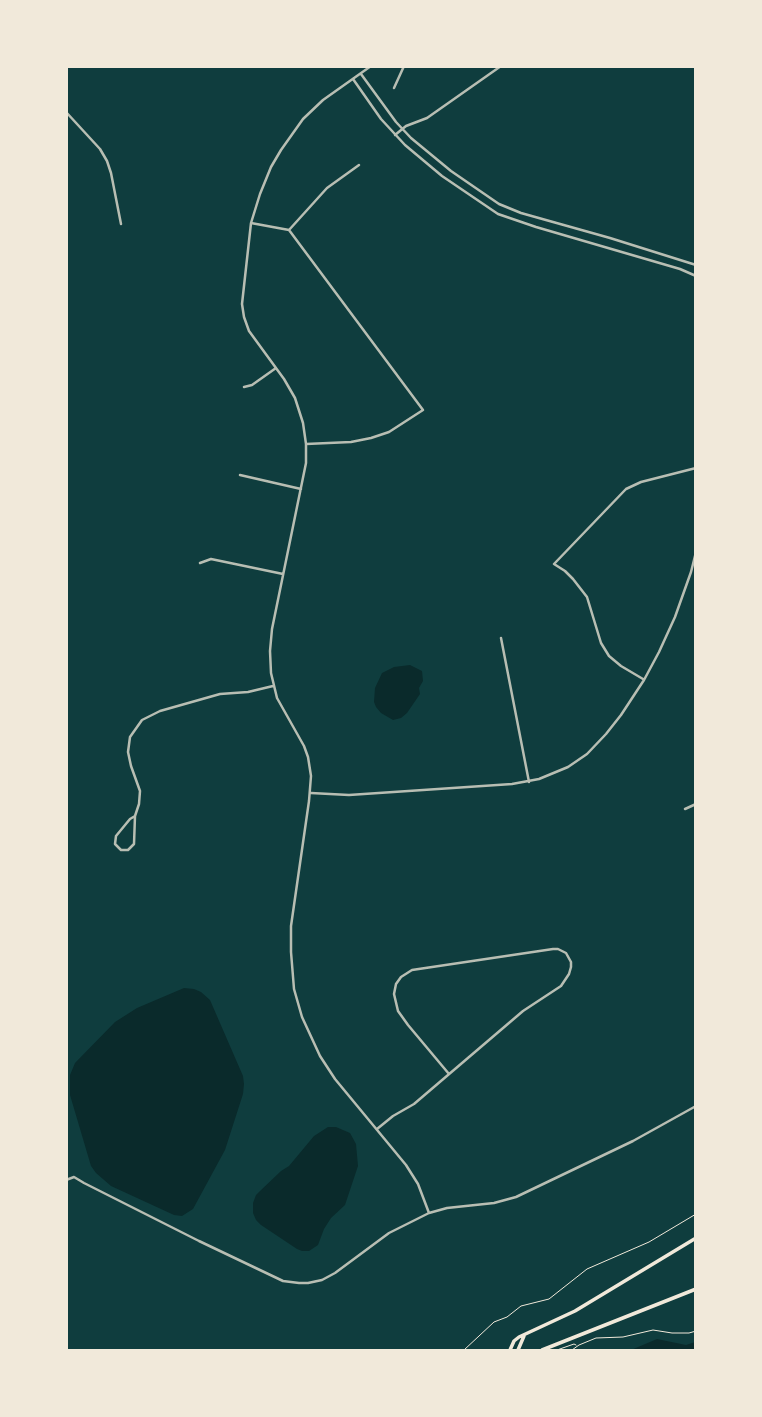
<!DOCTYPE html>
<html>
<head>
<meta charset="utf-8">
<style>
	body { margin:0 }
	#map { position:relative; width:762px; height:1417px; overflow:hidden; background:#0f3d3e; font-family:"Sofia Sans Condensed",sans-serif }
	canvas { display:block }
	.frame { position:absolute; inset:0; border:68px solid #f1e9da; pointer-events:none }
</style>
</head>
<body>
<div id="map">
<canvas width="762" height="1417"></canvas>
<div class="frame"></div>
</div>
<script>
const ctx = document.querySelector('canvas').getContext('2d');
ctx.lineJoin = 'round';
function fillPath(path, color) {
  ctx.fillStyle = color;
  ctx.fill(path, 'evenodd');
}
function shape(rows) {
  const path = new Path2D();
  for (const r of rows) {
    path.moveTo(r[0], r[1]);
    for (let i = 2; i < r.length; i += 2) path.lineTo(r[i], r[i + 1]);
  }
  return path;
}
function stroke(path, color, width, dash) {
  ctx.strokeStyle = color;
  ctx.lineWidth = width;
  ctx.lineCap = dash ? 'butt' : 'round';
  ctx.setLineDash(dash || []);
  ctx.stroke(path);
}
fillPath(shape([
	[410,665,422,671,423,681,419,688,420,694,407,713,401,718,393,720,381,713,376,707,374,702,375,688,382,673,394,667],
	[184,988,194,989,201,992,210,1000,243,1076,244,1084,243,1094,225,1150,193,1209,182,1216,174,1215,111,1186,96,1173,91,1166,70,1095,70,1075,75,1063,115,1022,137,1008],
	[328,1127,336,1127,350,1133,356,1144,358,1166,345,1205,331,1218,324,1229,318,1245,309,1251,302,1251,297,1249,261,1225,256,1220,253,1213,253,1203,256,1195,260,1191,281,1171,289,1166,314,1136],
	[657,1339,686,1345,695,1342,695,1350,631,1350]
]), '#0a2a2b');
stroke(shape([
	[464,1350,494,1322,507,1317,521,1306,549,1299,587,1269,649,1242,696,1214],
	[557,1350,574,1344,576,1345],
	[572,1350,579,1345,596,1338,623,1337,653,1330,672,1333,689,1333,696,1331]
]), '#f1e9da', 1);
stroke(shape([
	[371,66,323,100,303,119,281,150,271,167,260,194,251,223,242,304,244,317,249,331,284,379,295,398,303,423,306,444,306,463,272,629,270,651,271,673,277,698,304,746,308,757,311,776,309,801,291,926,291,952,294,989,302,1017,320,1056,335,1079,406,1165,418,1184,429,1213],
	[361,74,396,122,411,138,451,171,499,204,521,213,610,238,696,265],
	[353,79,381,119,405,145,442,176,498,214,536,227,680,269,696,276],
	[394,88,404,66],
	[66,112,100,149,107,161,111,173,121,224],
	[395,135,406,126,427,118,501,66],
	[251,223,289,230,423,410,389,432,371,438,351,442,306,444],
	[289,230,327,188,359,165],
	[244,387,252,385,276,368],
	[240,475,301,489],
	[200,563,211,559,283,574],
	[501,638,529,782],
	[643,679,621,666,609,656,601,643,587,597,573,579,565,571,554,564,626,489,641,482,696,468],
	[311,793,349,795,512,784,539,779,568,767,587,754,606,734,621,715,644,680,659,652,675,617,691,572,696,552],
	[685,809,696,804],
	[135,816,134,844,128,850,121,850,115,844,116,836,130,819,135,816,139,804,140,791,131,766,128,752,130,737,142,720,160,711,220,694,248,692,273,686],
	[377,1129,393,1116,414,1104,523,1011,561,986,569,974,571,967,571,962,566,953,558,949,553,949,412,970,401,977,396,984,394,994,398,1011,408,1025,449,1074],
	[66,1180,74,1177,84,1183,199,1241,283,1281,299,1283,308,1283,322,1280,335,1273,389,1233,429,1213,447,1208,494,1203,516,1197,633,1141,696,1106]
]), '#b8beb3', 2.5);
stroke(shape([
	[510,1350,514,1341,519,1337,575,1311,696,1238],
	[518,1350,524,1336],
	[542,1350,696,1289]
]), '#f1e9da', 3.5);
</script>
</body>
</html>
